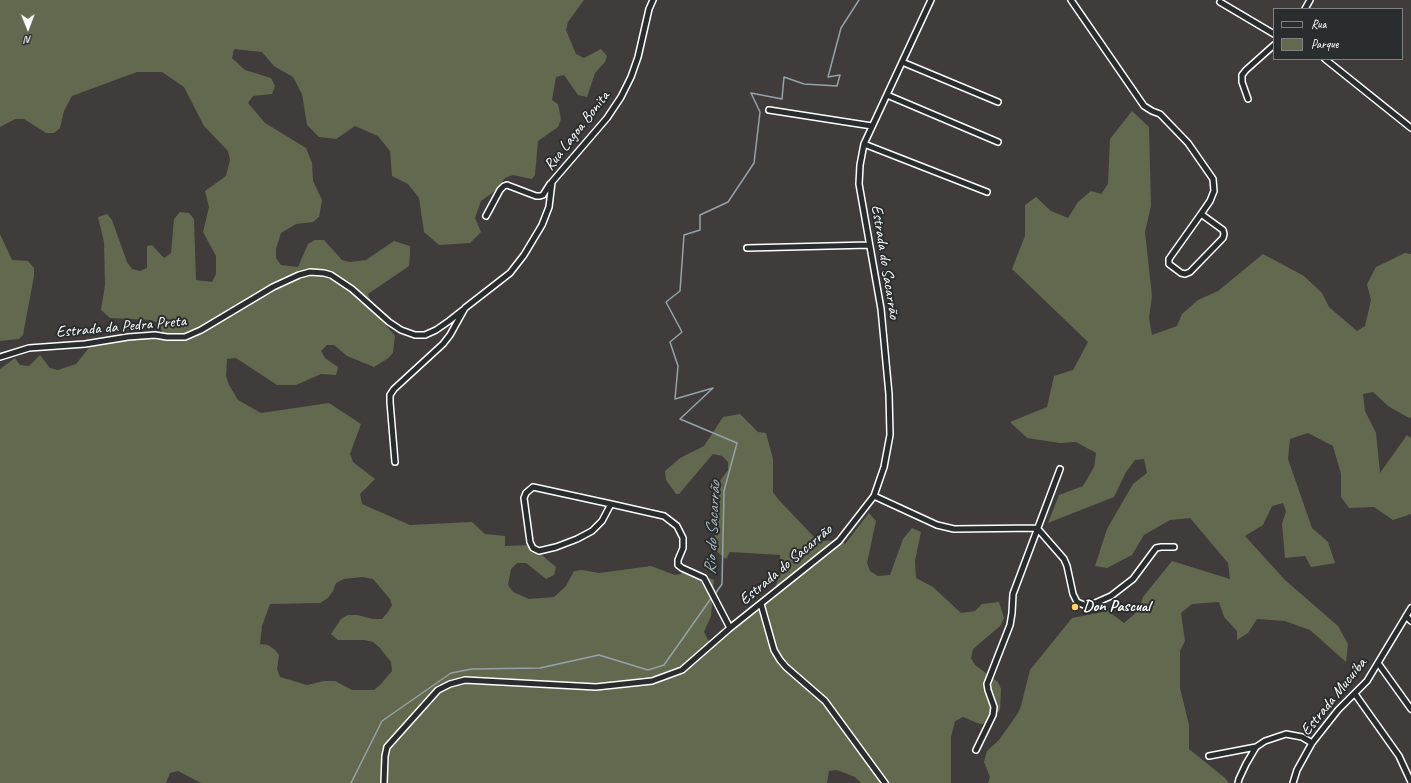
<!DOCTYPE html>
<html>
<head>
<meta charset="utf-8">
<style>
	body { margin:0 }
	#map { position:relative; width:1411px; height:783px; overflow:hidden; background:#403c3c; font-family:Caveat,sans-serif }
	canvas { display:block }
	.legend { position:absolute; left:1273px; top:8px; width:130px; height:52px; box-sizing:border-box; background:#2a2d2e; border:1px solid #7f8182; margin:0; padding:5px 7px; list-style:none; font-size:12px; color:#fff }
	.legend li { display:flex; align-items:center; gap:8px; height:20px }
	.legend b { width:20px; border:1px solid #7f8182 }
	.north { position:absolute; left:8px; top:8px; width:40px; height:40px; -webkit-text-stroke:3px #2a2d2e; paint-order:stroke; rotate:179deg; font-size:11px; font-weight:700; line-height:16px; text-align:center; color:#fff }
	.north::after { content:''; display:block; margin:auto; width:14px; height:18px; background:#fff; clip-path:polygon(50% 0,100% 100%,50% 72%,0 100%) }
</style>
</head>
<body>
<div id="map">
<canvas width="1411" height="783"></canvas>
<ul class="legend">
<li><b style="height:5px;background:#2a2d2e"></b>Rua</li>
<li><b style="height:11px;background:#62694f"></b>Parque</li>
</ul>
<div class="north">N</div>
</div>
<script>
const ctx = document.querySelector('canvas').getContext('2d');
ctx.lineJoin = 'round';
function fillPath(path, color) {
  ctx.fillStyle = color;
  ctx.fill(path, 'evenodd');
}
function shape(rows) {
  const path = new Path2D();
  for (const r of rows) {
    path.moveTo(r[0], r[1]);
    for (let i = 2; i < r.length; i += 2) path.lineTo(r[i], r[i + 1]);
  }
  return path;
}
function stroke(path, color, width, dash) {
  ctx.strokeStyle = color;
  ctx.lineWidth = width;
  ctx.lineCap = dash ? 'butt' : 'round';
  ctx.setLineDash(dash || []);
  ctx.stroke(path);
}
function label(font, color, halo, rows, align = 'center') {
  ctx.font = font + ' Caveat,sans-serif';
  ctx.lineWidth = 4;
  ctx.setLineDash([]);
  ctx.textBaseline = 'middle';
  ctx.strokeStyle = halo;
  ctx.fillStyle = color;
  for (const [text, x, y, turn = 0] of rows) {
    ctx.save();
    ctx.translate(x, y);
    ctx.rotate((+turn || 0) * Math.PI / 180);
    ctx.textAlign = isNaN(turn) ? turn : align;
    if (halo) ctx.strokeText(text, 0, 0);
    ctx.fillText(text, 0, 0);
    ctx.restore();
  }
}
fillPath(shape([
	[0,0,584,0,568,22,566,30,576,54,584,58,601,49,607,56,605,62,595,73,587,97,578,95,564,75,556,77,552,100,558,104,561,119,558,127,538,141,535,175,532,179,513,175,505,178,495,191,481,201,475,218,481,232,470,243,439,245,424,232,419,198,408,184,392,176,390,151,378,136,355,126,336,139,319,137,307,125,302,94,293,77,274,66,262,52,234,49,232,58,245,70,271,78,275,86,272,94,253,96,248,103,265,123,306,148,312,163,313,181,322,200,319,217,313,222,296,224,281,233,276,249,276,258,281,265,298,267,308,244,315,240,324,240,342,260,350,262,366,260,394,241,410,246,410,254,409,266,368,294,373,310,395,336,393,353,387,359,374,367,347,356,334,345,327,345,321,351,325,358,338,367,336,375,321,374,296,385,277,385,236,358,227,359,226,376,229,385,238,400,261,413,329,403,361,424,350,454,353,462,375,479,360,494,362,504,410,525,472,522,485,534,505,536,505,546,530,545,556,567,554,575,546,579,526,563,517,563,511,569,508,585,513,592,529,599,554,597,566,586,574,571,582,570,599,573,651,566,675,575,681,574,682,569,714,580,711,616,704,632,708,640,716,641,775,588,781,571,780,555,730,552,726,559,716,551,714,525,720,500,714,489,728,470,728,462,722,456,713,454,679,494,676,494,666,480,665,471,680,458,704,446,723,417,740,414,758,432,766,433,773,459,773,492,778,499,814,537,822,541,840,540,845,544,869,513,876,521,867,563,870,571,878,576,890,575,903,539,912,528,921,532,915,561,916,578,933,587,961,613,975,611,982,604,999,602,1004,618,1000,626,973,649,971,658,975,665,998,682,1001,689,1000,710,989,723,980,724,963,717,955,721,951,737,951,783,861,783,855,777,837,770,829,771,827,783,201,783,178,771,170,773,166,783,0,783,0,369,15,358,20,365,29,366,40,355,50,368,58,370,76,364,93,343,101,339,153,337,162,332,159,323,151,320,110,318,101,310,105,285,104,242,98,217,107,214,112,220,127,262,132,269,140,271,147,268,147,246,152,245,164,258,171,253,174,219,180,212,189,213,194,219,196,280,212,282,216,274,216,256,203,232,209,207,205,191,226,176,230,160,228,151,204,126,184,87,162,72,137,72,72,96,64,111,60,128,54,133,46,133,24,119,15,119,0,127],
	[362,577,373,579,390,599,392,605,388,612,382,619,373,619,357,615,348,615,341,619,331,634,338,640,364,640,373,642,380,648,391,662,392,671,381,684,374,690,352,690,335,681,324,681,307,685,280,677,277,669,279,655,275,650,268,645,260,644,262,626,270,604,320,603,328,598,333,591,336,583,344,579],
	[1132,111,1149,127,1151,206,1145,232,1152,296,1149,318,1152,335,1177,326,1182,314,1198,300,1218,291,1263,254,1304,276,1322,293,1329,307,1357,331,1365,326,1371,300,1367,284,1376,267,1405,253,1411,254,1411,417,1409,418,1388,406,1373,392,1363,394,1365,411,1376,433,1380,473,1407,435,1411,438,1411,514,1393,520,1374,507,1349,508,1341,497,1341,474,1333,446,1308,433,1290,439,1288,459,1312,528,1328,542,1335,563,1311,567,1305,556,1285,558,1282,524,1286,511,1283,503,1272,506,1263,525,1245,536,1285,580,1338,626,1348,644,1346,662,1310,630,1285,621,1257,619,1248,633,1237,640,1237,631,1224,617,1219,602,1192,604,1181,613,1185,641,1180,651,1180,688,1189,725,1189,749,1225,778,1229,783,988,783,990,777,984,762,987,751,999,740,1018,713,1021,706,1030,670,1072,618,1108,611,1124,623,1138,611,1143,597,1172,561,1230,579,1228,563,1190,518,1170,520,1144,535,1132,555,1107,568,1095,566,1107,529,1133,484,1147,473,1144,459,1135,460,1126,472,1114,497,1048,523,1059,495,1083,486,1094,467,1096,453,1076,442,1060,443,1027,438,1010,422,1047,407,1054,376,1073,370,1088,342,1012,269,1025,236,1025,205,1036,197,1051,211,1068,218,1078,202,1091,191,1101,194,1108,184,1110,139],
	[0,234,12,260,28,261,34,268,34,276,23,335,19,339,0,341]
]), '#62694f');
stroke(shape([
	[715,594,722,584,724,491,737,443,680,419,713,388,675,399,678,366,670,342,682,332,666,302,680,291,684,235,700,230,700,215,728,202,754,163,760,112,751,93,782,99,784,77,804,84,837,86,840,75,828,77,841,28,859,0],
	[351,783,382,721,451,673,472,669,540,668,599,655,648,670,664,665,712,597]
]), '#94a3a9', 1.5);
const street = shape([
	[1071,0,1144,106,1152,111,1160,114,1188,143,1213,179,1214,191,1210,201,1201,214,1169,259,1169,264,1181,273,1185,274,1190,272,1223,238,1224,234,1223,230,1201,214],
	[1220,2,1274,34],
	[1305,9,1310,0],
	[1325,59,1411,128],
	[902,62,998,102],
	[887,95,998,142],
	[1248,99,1242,82,1242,75,1246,70,1274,45],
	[769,110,872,126],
	[864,144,987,192],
	[486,216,500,190,504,186,507,185,536,196,540,196,543,195,550,184],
	[747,248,869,245],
	[0,357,29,348,85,344,128,337,155,335,167,337,185,337,201,330,273,287,299,275,310,272,324,273,331,275,352,289,389,322,401,330,415,335,425,335,436,330,449,321,463,310],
	[395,462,390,402,390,395,394,389,443,344,450,335,465,308,510,273,524,255,542,225,549,207,552,182,607,118,621,97,631,77,638,57,649,9,653,0],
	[874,496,937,525,954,529,1037,528,1064,559,1067,566,1073,594,1077,602,1084,605,1093,604,1111,596,1133,579,1156,548,1161,547,1174,547],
	[611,504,602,521,592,531,577,539,556,547,539,551,533,548,530,542,524,498,526,493,533,487,611,504,664,516,677,526,683,538,683,548,678,560,678,565,682,568,704,578,730,628],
	[761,604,774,650,780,660,786,667,825,701,885,783],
	[1406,616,1411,621],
	[1378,663,1411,709],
	[1355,694,1399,756,1411,782],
	[976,750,993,715,994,707,988,690,987,684,1010,625,1012,613,1013,594,1060,469],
	[1209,756,1256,747],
	[384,783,385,756,387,747,438,690,450,684,465,680,596,687,652,681,682,670,730,628,839,541,874,496,884,467,890,435,889,394,881,309,859,184,860,165,864,144,931,0],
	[1238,783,1239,779,1246,764,1256,747,1265,741,1286,734,1302,737,1312,743],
	[1293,783,1297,770,1312,743,1338,710,1367,681,1411,608]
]);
stroke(street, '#fff', 8);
stroke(street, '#2a2d2e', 5);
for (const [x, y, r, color] of [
	[1075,607,4,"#ffd166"]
]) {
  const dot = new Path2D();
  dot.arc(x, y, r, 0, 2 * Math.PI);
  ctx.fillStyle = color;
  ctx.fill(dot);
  stroke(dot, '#2a2d2e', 1.5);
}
label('16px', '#fff', '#2a2d2e', [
	["Rua Lagoa Bonita",577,131,-52],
	["Estrada do Sacarrão",885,262,81],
	["Estrada da Pedra Preta",121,327,-5],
	["Estrada do Sacarrão",786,565,-40],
	["Estrada Mucuíba",1334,697,-51]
]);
label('bold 16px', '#fff', '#2a2d2e', [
	["Don Pascual",1083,607]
], 'left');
label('italic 17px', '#aebabf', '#2a2d2e', [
	["Rio do Sacarrão",713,528,-87]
]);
</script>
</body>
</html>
